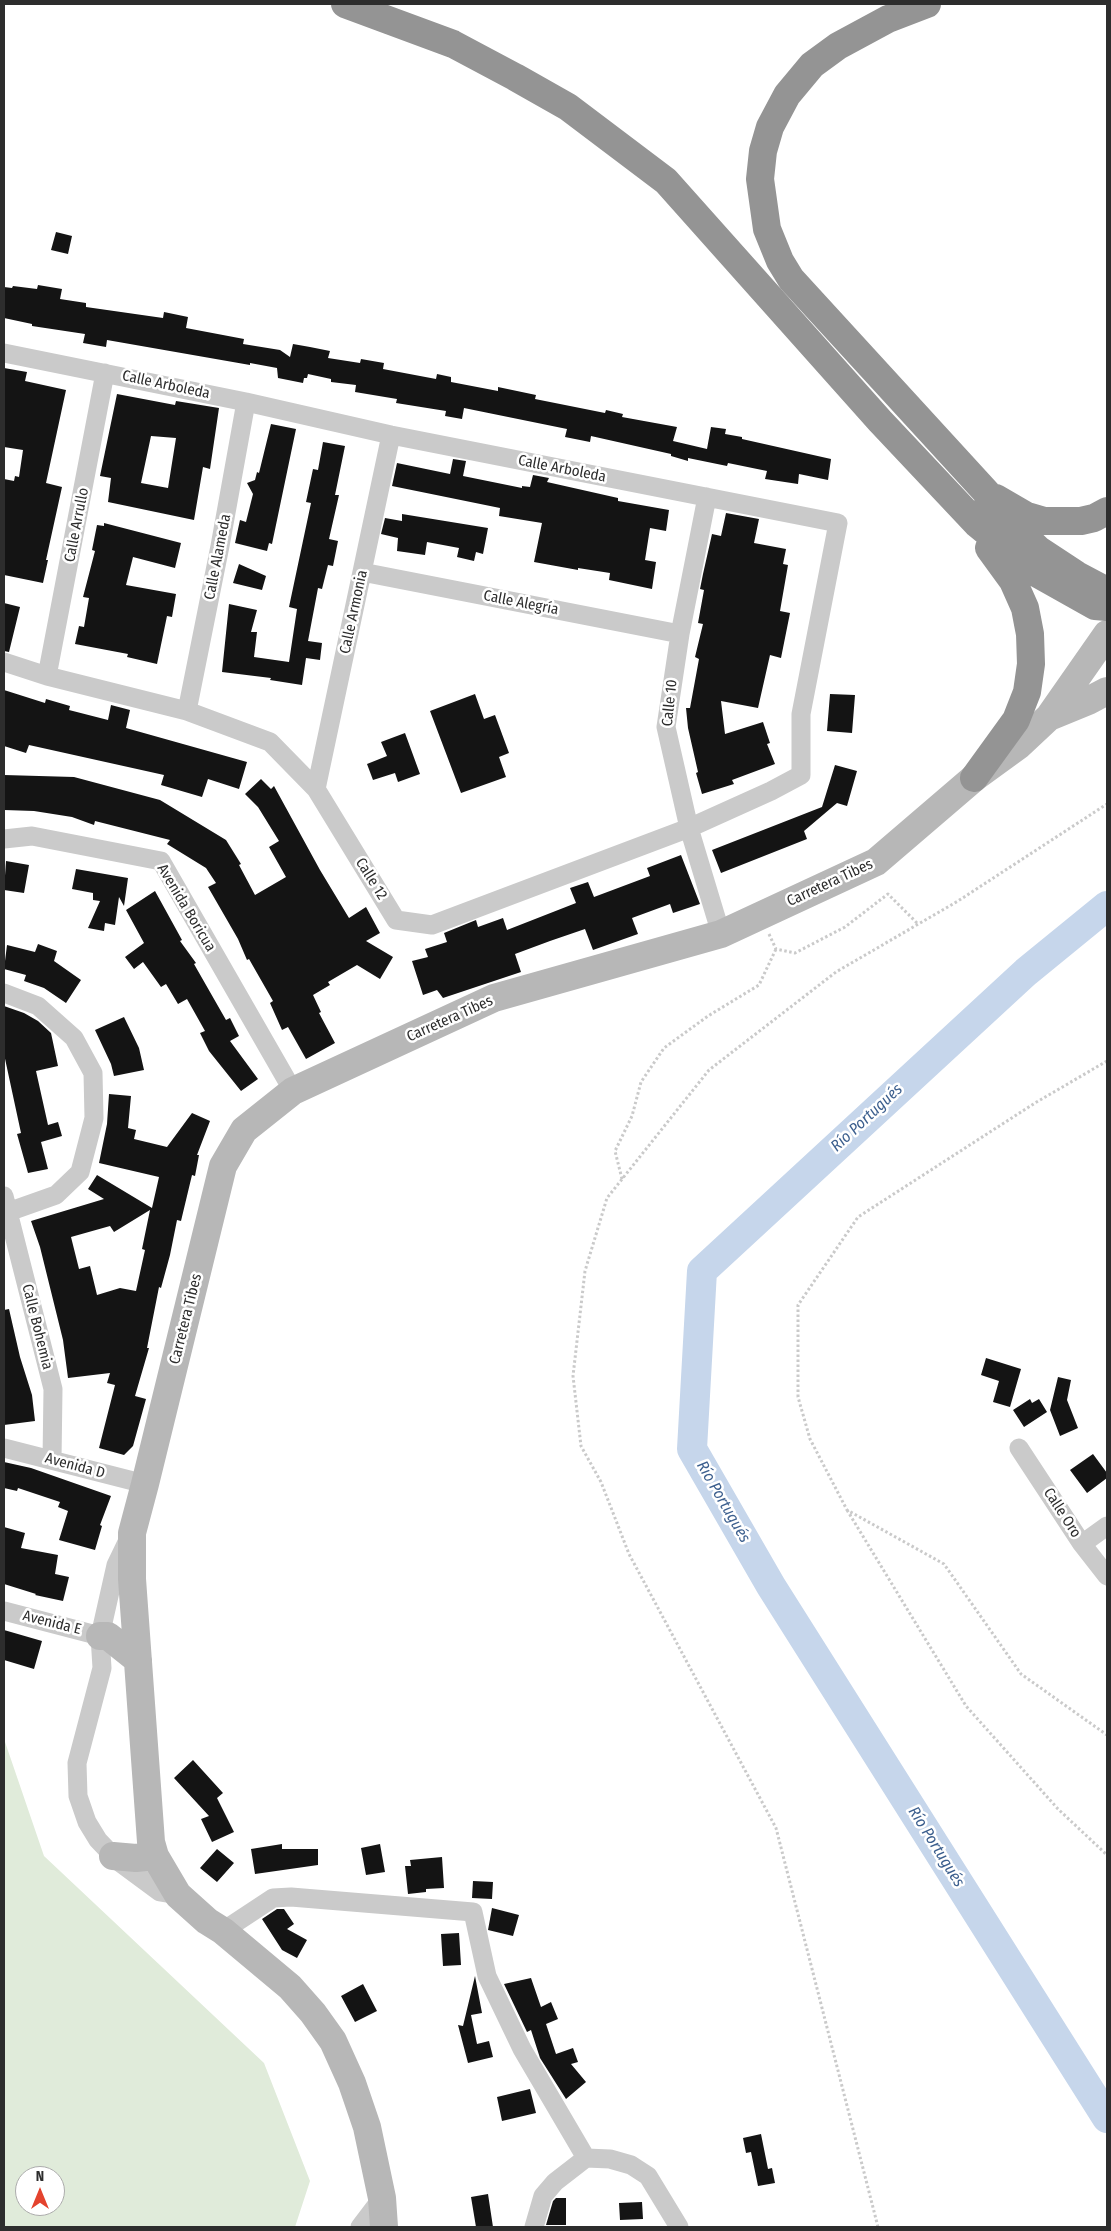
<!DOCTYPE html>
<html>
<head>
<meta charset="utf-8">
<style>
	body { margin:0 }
	#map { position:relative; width:1111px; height:2231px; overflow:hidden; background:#fff; font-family:"Fira Sans Condensed",sans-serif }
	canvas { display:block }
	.frame { position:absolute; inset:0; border:5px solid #2d2d2d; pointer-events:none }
	.north { position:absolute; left:15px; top:2166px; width:50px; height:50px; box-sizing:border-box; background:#fff; border:1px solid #ababab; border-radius:50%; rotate:0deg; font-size:14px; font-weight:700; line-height:20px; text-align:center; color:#2d2d2d }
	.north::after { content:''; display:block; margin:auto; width:18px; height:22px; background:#e4432e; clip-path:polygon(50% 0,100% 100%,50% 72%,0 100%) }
</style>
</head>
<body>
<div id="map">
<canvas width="1111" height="2231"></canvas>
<div class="frame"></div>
<div class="north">N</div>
</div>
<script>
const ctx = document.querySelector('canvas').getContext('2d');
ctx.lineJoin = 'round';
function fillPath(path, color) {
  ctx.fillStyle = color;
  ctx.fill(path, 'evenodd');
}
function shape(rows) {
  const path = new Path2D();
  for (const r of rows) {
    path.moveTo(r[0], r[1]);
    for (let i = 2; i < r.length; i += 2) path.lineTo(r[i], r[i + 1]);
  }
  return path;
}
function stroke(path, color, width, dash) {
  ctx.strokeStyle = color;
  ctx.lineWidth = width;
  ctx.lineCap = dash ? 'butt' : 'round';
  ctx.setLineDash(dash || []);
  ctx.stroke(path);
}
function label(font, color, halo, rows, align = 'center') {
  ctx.font = font + ' "Fira Sans Condensed",sans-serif';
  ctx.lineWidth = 5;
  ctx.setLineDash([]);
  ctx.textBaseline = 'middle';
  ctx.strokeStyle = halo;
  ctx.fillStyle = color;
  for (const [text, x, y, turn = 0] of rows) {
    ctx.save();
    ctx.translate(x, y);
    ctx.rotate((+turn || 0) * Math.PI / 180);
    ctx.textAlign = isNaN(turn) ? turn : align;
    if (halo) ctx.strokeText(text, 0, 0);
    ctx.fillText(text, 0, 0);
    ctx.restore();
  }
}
fillPath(shape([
	[4,1739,44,1856,264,2063,310,2181,295,2227,4,2227],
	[25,2176,55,2176,55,2206,25,2206]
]), '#e0ebda');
stroke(shape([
	[1107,906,1026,972,702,1271,692,1449,771,1586,1107,2118]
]), '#c6d6eb', 30);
fillPath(shape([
	[56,232,72,236,68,254,51,250],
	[38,285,62,289,60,299,86,303,86,307,163,318,164,312,188,317,186,328,244,339,243,344,280,350,290,357,293,344,310,347,330,351,328,358,360,363,361,359,384,363,383,369,436,379,437,374,451,377,451,382,498,391,498,387,536,395,535,399,605,413,606,410,623,414,622,417,677,427,673,441,707,449,711,427,726,429,725,434,742,437,742,439,831,459,828,480,799,474,798,484,765,479,767,471,728,463,727,466,688,458,688,461,671,456,671,454,591,436,590,442,565,437,567,429,464,408,462,419,445,416,446,411,396,403,397,399,355,392,356,385,331,382,331,379,308,374,307,378,304,378,303,383,278,378,277,368,250,363,250,365,107,340,106,347,83,343,85,334,32,326,32,324,4,318,4,287,12,288,13,286,37,289],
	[4,368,27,372,25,381,66,390,46,483,62,487,46,560,48,560,43,583,4,575,4,479,14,481,15,476,19,477,23,450,4,447],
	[117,394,175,405,176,401,219,408,210,469,203,467,194,520,108,502,111,478,100,476],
	[151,436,176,438,168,488,141,483],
	[271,424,296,429,272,544,269,543,267,551,235,543,240,520,246,522,253,494,247,483,255,480,257,472,259,473],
	[323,442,345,446,335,495,339,495,329,539,338,541,333,566,328,565,322,589,318,588,308,641,322,643,320,660,306,658,302,685,270,680,271,678,222,672,229,604,257,610,251,632,257,632,254,657,289,662,297,609,289,607,311,503,306,502,313,469,318,470],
	[453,459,466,461,463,476,522,488,522,486,530,487,533,475,549,478,547,482,618,498,618,501,669,510,666,531,650,528,645,560,656,562,652,589,609,580,610,573,578,568,578,570,534,562,542,523,499,516,500,508,392,486,397,463,450,474],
	[726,513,759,519,754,543,786,549,783,564,788,565,780,611,790,613,781,658,770,655,758,708,721,701,725,734,763,722,770,743,767,744,775,764,732,780,734,784,702,794,696,773,698,772,688,728,686,708,690,708,699,659,695,657,703,624,698,623,704,590,700,589,703,574,712,534,721,536],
	[402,514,488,528,483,554,476,552,474,561,457,557,459,548,427,542,425,555,397,551,398,538,381,534,385,518,402,521],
	[104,523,181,543,175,568,133,557,126,585,176,594,172,617,167,616,157,664,127,657,128,654,75,644,79,626,84,627,89,598,83,597,95,551,92,550,97,525,104,526],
	[239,564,266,576,262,590,233,583],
	[4,603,20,607,9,652,4,651],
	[4,690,45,703,46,699,70,706,69,710,108,720,111,705,130,710,126,728,247,762,239,789,208,779,202,797,161,785,164,775,29,745,26,753,4,746],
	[475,694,484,719,495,715,509,753,499,757,506,777,461,793,430,711],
	[830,694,855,695,852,733,827,731],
	[405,733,420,774,398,782,395,773,373,780,367,764,387,756,381,742],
	[835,765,857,771,847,806,837,803,804,831,807,839,721,873,712,850,822,807],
	[4,775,74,777,160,800,226,840,241,864,239,865,255,895,286,877,269,847,279,841,258,807,245,794,261,779,271,789,274,786,320,870,349,918,366,907,380,933,366,941,393,957,380,979,357,965,328,982,330,985,313,995,321,1012,319,1013,335,1043,306,1059,288,1027,282,1030,270,1003,273,1001,249,959,247,960,238,939,208,887,216,883,206,868,167,844,170,840,95,821,94,825,72,817,34,811,4,810],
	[681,855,700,904,673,913,670,904,632,918,638,934,593,950,585,929,550,941,515,954,521,972,443,998,437,990,423,995,412,961,428,957,425,949,447,942,444,933,476,920,478,927,503,918,507,930,576,903,570,888,588,882,594,897,650,876,647,868],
	[6,861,29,865,24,893,4,890],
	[76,869,128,878,124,906,119,897,115,925,105,923,104,931,88,928,100,901,93,900,93,893,72,889],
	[155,891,182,940,180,941,196,963,194,964,226,1020,230,1018,239,1036,230,1041,258,1079,241,1091,209,1051,200,1033,205,1031,187,999,178,1004,166,984,161,987,143,962,134,969,125,957,144,943,126,910],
	[38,944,57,951,54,961,81,980,66,1003,44,988,24,981,26,975,4,969,7,945,35,952],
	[4,1006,24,1013,38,1021,51,1033,58,1066,36,1071,48,1125,58,1122,62,1136,41,1142,48,1169,28,1173,17,1134,21,1133,4,1054],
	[124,1017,139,1048,144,1070,114,1076,111,1064,95,1030],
	[109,1094,131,1096,128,1128,136,1130,134,1139,167,1147,192,1113,210,1121,197,1155,199,1155,195,1176,192,1175,181,1221,177,1220,170,1255,161,1288,159,1287,147,1348,149,1348,135,1396,146,1399,133,1446,124,1455,99,1448,115,1385,107,1383,110,1373,68,1378,63,1340,40,1247,31,1221,104,1199,88,1189,97,1175,152,1208,159,1177,99,1163,107,1124],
	[150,1210,142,1249,145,1250,136,1291,120,1288,97,1295,90,1266,79,1269,71,1237,110,1226,114,1232],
	[9,1309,20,1357,32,1395,35,1421,4,1425,4,1310],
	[986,1358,1021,1369,1010,1407,993,1402,999,1381,981,1375],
	[1058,1377,1071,1380,1067,1400,1078,1428,1060,1436,1050,1410],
	[1030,1399,1032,1403,1039,1399,1047,1412,1024,1427,1013,1410],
	[1093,1454,1107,1473,1107,1478,1087,1493,1070,1470],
	[4,1462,31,1468,111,1496,100,1525,102,1526,95,1550,59,1540,68,1511,58,1507,60,1502,18,1488,17,1491,4,1488],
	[4,1527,25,1533,21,1548,58,1555,55,1574,69,1577,63,1601,35,1595,36,1594,4,1584],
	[4,1630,42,1641,34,1669,4,1660],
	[193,1760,223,1793,217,1798,234,1832,212,1842,201,1819,209,1816,174,1778],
	[282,1844,282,1849,318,1849,318,1865,255,1874,251,1849],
	[380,1844,385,1872,366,1875,361,1848],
	[217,1849,234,1863,217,1882,200,1868],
	[442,1857,444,1888,426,1889,426,1892,408,1894,405,1866,411,1866,410,1860],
	[473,1881,493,1882,492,1899,472,1898],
	[492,1908,519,1915,513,1936,488,1930],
	[277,1909,284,1909,294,1924,287,1929,307,1940,297,1958,282,1950,262,1919],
	[459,1933,461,1965,443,1966,441,1934],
	[475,1976,482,2013,471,2015,477,2044,489,2041,493,2057,468,2063,458,2025,463,2026],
	[531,1978,541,2007,551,2002,558,2019,546,2024,556,2054,573,2048,578,2062,571,2064,586,2082,566,2099,540,2058,531,2030,527,2032,504,1984],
	[363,1984,377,2011,355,2022,341,1996],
	[530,2089,536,2113,502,2121,497,2097],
	[761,2134,768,2169,772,2168,775,2183,758,2186,751,2152,746,2153,743,2138],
	[488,2194,493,2227,476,2227,471,2197],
	[556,2198,566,2198,566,2225,546,2225,553,2201],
	[642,2202,643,2219,620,2220,619,2203]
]), '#141414');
stroke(shape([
	[769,934,776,949,795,953,845,927,888,894,918,924],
	[1107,1061,1035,1103,858,1217,798,1305,798,1397,810,1439,847,1510,944,1564,1021,1674,1107,1735],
	[622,1179,615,1151,632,1116,641,1082,664,1048,708,1016,759,985,776,949],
	[847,1510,966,1706,1058,1809,1107,1855],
	[878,2227,776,1828,629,1554,601,1482,581,1446,573,1376,585,1271,607,1198,709,1070,836,972,958,901,1107,804]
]), '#cacaca', 3, [2.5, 2.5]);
stroke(shape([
	[4,353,246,402,391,435,838,523,801,714,801,775,771,791,689,828,432,925,396,920,316,789,270,742,187,711,47,676,4,662],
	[707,497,680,634,666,727,689,828,721,934],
	[362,572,680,634],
	[47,676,105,373],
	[187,711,220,546,246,402],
	[316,789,391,435],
	[4,839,32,836,161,861,293,1091],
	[4,993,38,1006,74,1038,93,1073,94,1118,80,1172,56,1195,8,1212],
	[4,1196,53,1389,52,1460],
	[4,1448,145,1484],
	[1019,1448,1082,1544,1107,1576],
	[129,1538,116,1565,100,1636,102,1668,77,1763,78,1796,87,1822,98,1840,118,1861,160,1892,178,1895],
	[1082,1544,1107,1526],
	[4,1611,100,1636],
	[223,1931,273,1898,291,1897,473,1912,487,1976,522,2049,586,2158,610,2159,631,2165,648,2176,679,2227],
	[360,2227,382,2198],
	[534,2227,543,2196,555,2182,586,2158]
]), '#cacaca', 19);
stroke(shape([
	[1049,717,1088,701,1107,691],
	[100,1636,108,1636,138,1660],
	[113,1856,136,1858,155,1856],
	[384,2227,382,2198,367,2127,352,2083,333,2041,313,2013,290,1987,223,1931,207,1921,178,1895,155,1856,151,1842,132,1579,132,1533,145,1484,223,1166,244,1130,293,1091,494,998,721,934,876,862,974,778,1018,746,1049,717,1107,634]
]), '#b7b7b7', 28);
stroke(shape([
	[345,4,453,44,515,77,568,107,666,181,880,421,977,524,1038,574,1095,606,1107,607],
	[927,4,888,19,838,46,812,65,787,95,770,127,763,151,760,179,767,229,780,261,791,279,987,493,989,502,1039,550,1077,575,1107,591],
	[996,498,1027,516,1044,521,1081,521,1094,518,1107,511],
	[974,778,1016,720,1027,692,1031,664,1030,634,1025,608,1013,581,989,548]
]), '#949494', 28);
label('15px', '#2d2d2d', '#fff', [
	["Calle Arboleda",166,385,12],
	["Calle Arboleda",562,469,11],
	["Calle Arrullo",77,525,-79],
	["Calle Alameda",218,557,-79],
	["Calle Alegría",521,603,11],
	["Calle Armonia",354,612,-78],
	["Calle 10",670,703,-84],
	["Calle 12",371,879,58],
	["Carretera Tibes",830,883,-25],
	["Avenida Boricua",186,908,59],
	["Carretera Tibes",450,1019,-24],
	["Carretera Tibes",186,1319,-76],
	["Calle Bohemia",37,1327,76],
	["Avenida D",75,1466,15],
	["Calle Oro",1062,1513,57],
	["Avenida E",52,1623,14]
]);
label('italic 16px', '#3c5f8e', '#fff', [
	["Río Portugués",867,1118,-43],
	["Río Portugués",723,1502,60],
	["Río Portugués",936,1847,58]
]);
</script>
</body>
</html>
